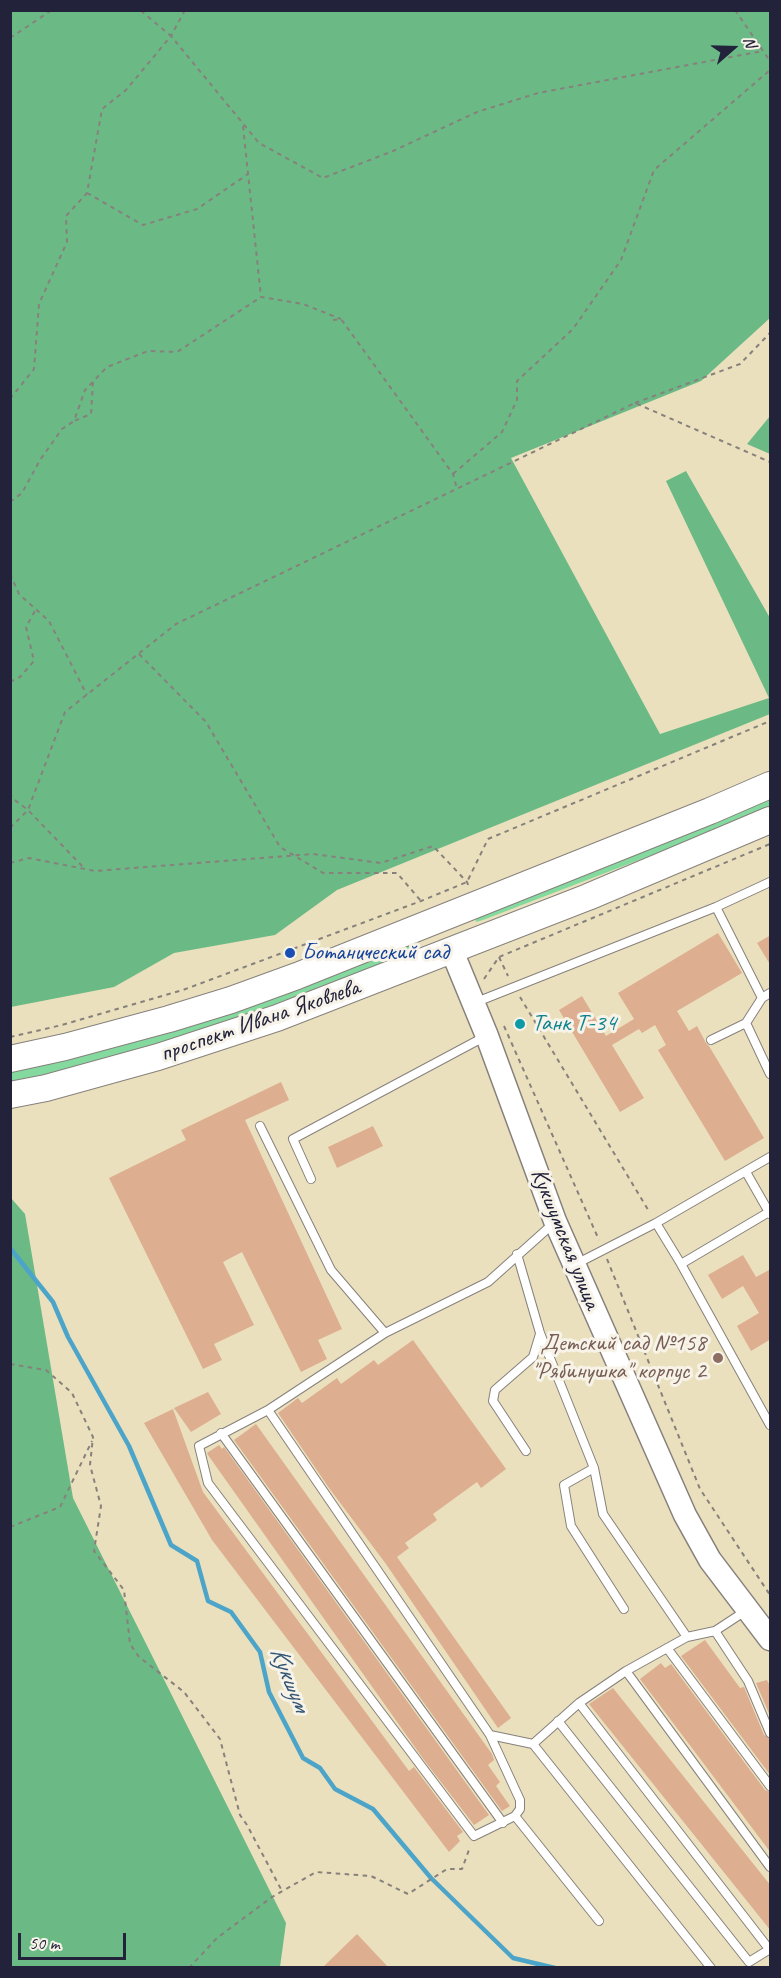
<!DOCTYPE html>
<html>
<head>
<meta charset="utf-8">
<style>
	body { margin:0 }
	#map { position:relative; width:781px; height:1978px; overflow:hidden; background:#ebe0bd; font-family:Caveat,sans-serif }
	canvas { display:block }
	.frame { position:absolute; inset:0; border:12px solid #22223b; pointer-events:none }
	.north { position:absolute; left:703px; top:18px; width:60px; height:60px; -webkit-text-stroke:4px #f7f3e8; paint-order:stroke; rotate:70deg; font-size:16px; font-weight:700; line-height:24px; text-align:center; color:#22223b }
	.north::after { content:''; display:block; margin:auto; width:21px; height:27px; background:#22223b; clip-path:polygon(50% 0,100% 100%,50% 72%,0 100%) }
	.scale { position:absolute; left:18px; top:1933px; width:108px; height:27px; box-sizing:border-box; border:3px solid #22223b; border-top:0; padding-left:8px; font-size:18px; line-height:21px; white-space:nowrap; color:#22223b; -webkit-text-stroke:4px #f7f3e8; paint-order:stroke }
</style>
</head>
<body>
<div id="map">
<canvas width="781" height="1978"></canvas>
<div class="frame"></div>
<div class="north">N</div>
<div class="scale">50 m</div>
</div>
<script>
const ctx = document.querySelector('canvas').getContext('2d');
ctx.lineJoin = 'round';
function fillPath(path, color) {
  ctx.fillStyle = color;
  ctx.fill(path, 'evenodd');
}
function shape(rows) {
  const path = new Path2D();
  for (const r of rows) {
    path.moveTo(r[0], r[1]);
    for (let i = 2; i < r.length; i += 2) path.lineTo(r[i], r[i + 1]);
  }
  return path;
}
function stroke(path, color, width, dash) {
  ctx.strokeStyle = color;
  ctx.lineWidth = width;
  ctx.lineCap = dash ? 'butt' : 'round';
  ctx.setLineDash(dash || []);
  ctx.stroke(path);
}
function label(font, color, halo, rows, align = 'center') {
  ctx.font = font + ' Caveat,sans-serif';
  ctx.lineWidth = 6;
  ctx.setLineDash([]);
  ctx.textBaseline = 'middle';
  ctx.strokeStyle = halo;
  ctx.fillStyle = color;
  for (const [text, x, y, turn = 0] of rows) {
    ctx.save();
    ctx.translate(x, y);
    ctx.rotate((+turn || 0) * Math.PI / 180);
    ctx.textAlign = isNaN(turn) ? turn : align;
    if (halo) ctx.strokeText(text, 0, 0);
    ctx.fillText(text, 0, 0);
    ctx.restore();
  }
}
fillPath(shape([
	[770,798,770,807,712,832,483,920,476,922,475,918],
	[414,942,417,950,236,1021,65,1072,11,1082,11,1071]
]), '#84da9e');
fillPath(shape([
	[11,10,770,11,770,318,701,381,511,458,660,734,769,698,666,481,686,471,770,618,770,714,337,890,275,935,174,953,114,987,11,1007],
	[770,416,770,454,747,444],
	[11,1198,25,1214,73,1498,286,1923,280,1967,11,1967]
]), '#6bba85');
stroke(shape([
	[10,1248,53,1302,68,1337,129,1446,171,1545,197,1561,208,1601,231,1612,260,1652,269,1692,303,1758,320,1768,335,1789,373,1809,431,1878,513,1958,555,1968]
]), '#4ca5c9', 4.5);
fillPath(shape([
	[718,933,742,973,677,1011,689,1031,697,1026,706,1043,709,1046,764,1138,725,1161,658,1050,666,1045,655,1025,642,1033,639,1029,612,1045,644,1098,620,1112,559,1010,582,996,606,1036,634,1019,618,993],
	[771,935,771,966,757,943],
	[281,1082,289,1100,245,1120,342,1329,318,1340,327,1359,301,1372,242,1252,223,1262,254,1325,214,1344,222,1360,203,1369,109,1178,186,1140,181,1130],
	[373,1126,383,1146,337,1168,328,1147],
	[743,1255,756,1277,771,1269,771,1339,751,1351,737,1326,759,1313,743,1286,722,1299,708,1275],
	[413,1340,506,1469,481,1488,477,1482,433,1514,437,1520,405,1543,409,1548,397,1557,511,1718,498,1728,386,1564,329,1488,278,1413,298,1398,302,1403,337,1378,341,1384,374,1360,378,1365],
	[208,1392,221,1414,191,1432,174,1408],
	[173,1409,203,1492,409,1771,414,1767,463,1832,457,1836,460,1841,449,1852,212,1540,144,1423],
	[256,1424,492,1754,494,1760,488,1765,500,1782,496,1786,510,1806,502,1811,234,1440],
	[219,1445,222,1449,224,1447,489,1815,474,1825,424,1760,208,1455,207,1453],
	[705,1640,740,1688,744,1687,764,1735,771,1739,771,1776,681,1656],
	[661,1663,665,1668,671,1664,765,1790,771,1792,771,1853,640,1679],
	[767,1680,771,1688,771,1718,756,1683],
	[613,1688,771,1886,771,1931,589,1704],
	[357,1934,389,1968,322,1968]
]), '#ddae90');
const lane = shape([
	[716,907,762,998,770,993],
	[762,998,746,1023,770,1074],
	[474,1003,716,907,770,882],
	[711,1040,746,1023],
	[260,1126,331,1270,385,1333],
	[746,1172,770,1214],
	[311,1179,293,1139,486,1036],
	[555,1222,488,1282,385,1333,268,1410,199,1446,208,1483,474,1836,515,1816,520,1809,520,1800,490,1735,533,1744,579,1703,626,1671,687,1637,715,1631,747,1610],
	[656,1223,681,1264,769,1212],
	[517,1254,540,1333,594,1468,603,1514,687,1637],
	[681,1264,770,1425],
	[574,1265,656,1223,770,1157],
	[268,1410,490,1735],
	[221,1433,503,1823],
	[526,1451,493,1401,495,1390,533,1357,540,1334],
	[594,1468,564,1485,571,1526,624,1609],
	[715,1631,748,1681,770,1733],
	[667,1648,770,1786],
	[626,1671,770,1867],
	[579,1703,769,1949],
	[558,1721,749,1962,770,1949],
	[533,1744,711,1968],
	[515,1816,599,1921]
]);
const secondary = shape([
	[452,951,487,1036,555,1221,685,1515,710,1560,770,1639]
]);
const primary = shape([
	[10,1059,65,1047,169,1019,231,1000,297,976,710,811,770,785],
	[10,1095,46,1088,158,1057,277,1018,588,897,770,820]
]);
stroke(lane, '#86817c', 10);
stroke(secondary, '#86817c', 25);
stroke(primary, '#86817c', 28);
stroke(shape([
	[185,10,171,36,259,143,323,178,393,151,477,112,538,93,763,51],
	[735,10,770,61],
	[10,38,52,10],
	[243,126,261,297,303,304,341,319],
	[87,193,143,225,197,209,248,174],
	[333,320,341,319,453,474,457,489],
	[93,382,91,414,74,421,85,390,107,367,148,351,177,352,261,297],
	[10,399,34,369,39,304,67,242,66,216,87,193,102,109,126,90,171,36,140,10],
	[635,403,740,364,770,333],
	[453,474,502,432,517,400,517,381,573,329,621,260,654,170,770,70],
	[10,502,22,493,40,460,62,429,74,421],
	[10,574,19,594,49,621,87,695],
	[139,654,206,722,280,847,323,873,397,873,421,901],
	[10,682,20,677,34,661,26,627,36,609],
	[10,793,12,798,28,810,84,868],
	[10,828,28,810,65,712,176,624,635,403,770,462],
	[10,863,29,858,95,871,313,854,381,863,433,846,467,882,469,887],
	[499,957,508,976],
	[484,979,499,957,770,844],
	[520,997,650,1213],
	[504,1026,599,1240],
	[10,1037,62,1025,183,990,421,901,467,882,488,839,770,721],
	[607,1259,700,1489,770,1595],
	[10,1364,46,1370,72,1393,93,1437,90,1465,101,1506,94,1551,124,1590,130,1644,139,1657,184,1692,220,1739,240,1815,247,1825,282,1891],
	[10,1527,60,1507,92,1441],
	[189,1968,217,1938,272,1897,316,1872,371,1876,408,1894,447,1869,462,1869,470,1847]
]), '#86817c', 2, [4.5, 4.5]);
stroke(lane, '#fff', 8);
stroke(secondary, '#fff', 22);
stroke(primary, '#fff', 26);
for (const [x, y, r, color] of [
	[290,953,6,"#1a4fb4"],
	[520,1024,6,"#0f9aa8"],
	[718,1358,6,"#8d6e63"]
]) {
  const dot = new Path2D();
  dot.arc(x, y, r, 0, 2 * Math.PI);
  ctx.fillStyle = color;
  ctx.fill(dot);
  stroke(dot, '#f7f3e8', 2);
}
label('24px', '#164399', '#f7f3e8', [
	["Ботанический сад",302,953]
], 'left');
label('24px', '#22223b', '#f7f3e8', [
	["проспект Ивана Яковлева",260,1021,-19],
	["Кукшумская улица",565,1239,68]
]);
label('24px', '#0d838f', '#f7f3e8', [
	["Танк Т-34",532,1024]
], 'left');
label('24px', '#785e54', '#f7f3e8', [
	["Детский сад №158",706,1344],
	["\"Рябинушка\" корпус 2",706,1372]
], 'right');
label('italic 26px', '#335674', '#f7f3e8', [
	["Кукшум",289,1679,68]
]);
</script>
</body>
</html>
